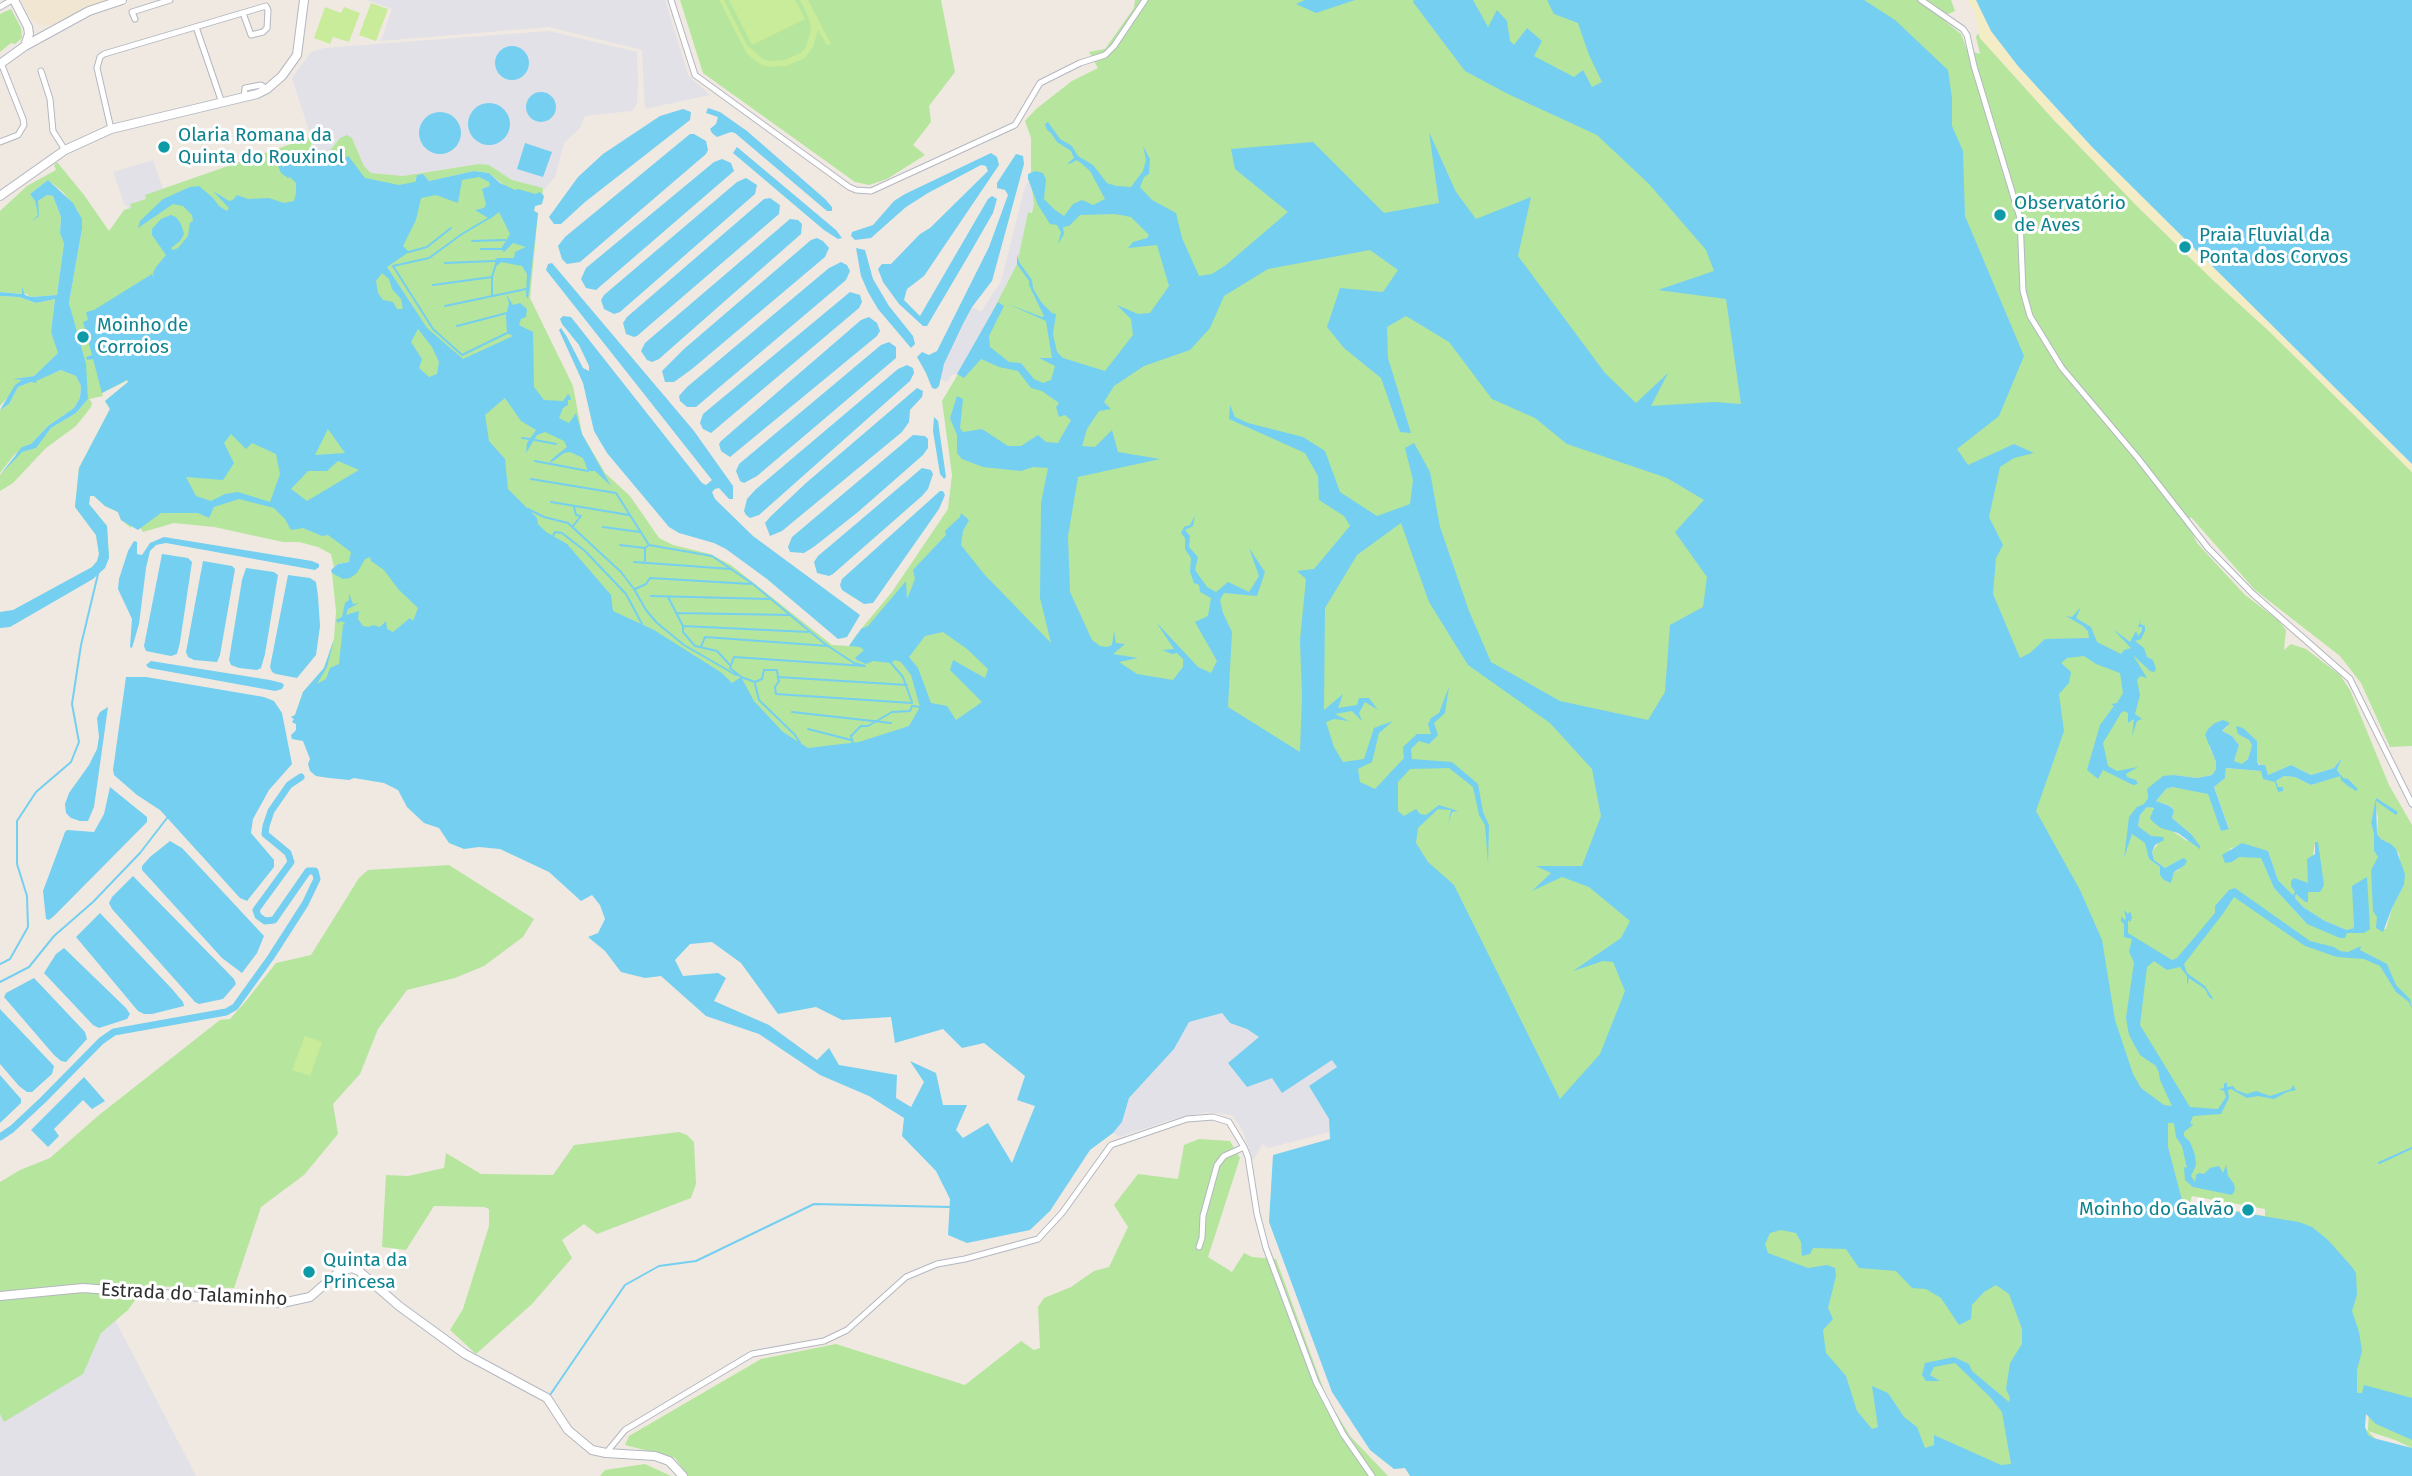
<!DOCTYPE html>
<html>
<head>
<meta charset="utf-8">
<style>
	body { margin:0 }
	canvas { display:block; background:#efe9e1 }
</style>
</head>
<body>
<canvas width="2412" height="1476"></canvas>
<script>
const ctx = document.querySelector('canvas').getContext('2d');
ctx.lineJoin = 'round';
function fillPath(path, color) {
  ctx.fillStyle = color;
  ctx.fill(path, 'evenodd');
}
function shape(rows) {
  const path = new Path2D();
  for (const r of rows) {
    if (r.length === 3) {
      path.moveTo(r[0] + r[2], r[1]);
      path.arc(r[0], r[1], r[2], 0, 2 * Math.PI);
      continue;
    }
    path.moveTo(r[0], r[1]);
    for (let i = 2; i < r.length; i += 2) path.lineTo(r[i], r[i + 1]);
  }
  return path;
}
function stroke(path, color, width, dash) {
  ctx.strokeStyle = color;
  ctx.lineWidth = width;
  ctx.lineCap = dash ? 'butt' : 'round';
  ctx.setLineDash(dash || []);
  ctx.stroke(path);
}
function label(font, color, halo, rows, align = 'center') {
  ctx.font = font + ' "Fira Sans",sans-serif';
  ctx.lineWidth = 6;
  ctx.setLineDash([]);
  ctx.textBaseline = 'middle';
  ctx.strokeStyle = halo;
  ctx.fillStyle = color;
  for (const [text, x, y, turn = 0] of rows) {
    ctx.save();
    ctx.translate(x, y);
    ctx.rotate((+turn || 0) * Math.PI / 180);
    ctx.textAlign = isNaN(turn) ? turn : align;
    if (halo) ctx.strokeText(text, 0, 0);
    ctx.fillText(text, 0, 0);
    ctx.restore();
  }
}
fillPath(shape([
	[367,0,665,0,688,75,710,95,645,109,642,50,549,27,381,41,392,9],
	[549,31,637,52,638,85,637,104,632,111,585,116,580,128,564,143,555,177,545,189,512,180,489,165,479,164,403,176,371,173,364,166,352,138,340,138,324,156,312,154,311,137,292,78,311,52,324,48],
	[153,160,163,189,145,195,146,199,131,204,131,208,128,209,127,205,125,206,113,172],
	[1026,183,1031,183,1034,203,1031,213,1028,212,1017,264,974,347,957,374,951,375,947,382,940,379,944,364,972,307,981,312,1001,281],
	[1222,1013,1230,1023,1247,1029,1259,1037,1273,1078,1282,1093,1332,1059,1337,1067,1309,1086,1329,1119,1330,1132,1268,1148,1262,1144,1253,1161,1243,1131,1232,1115,1207,1112,1170,1120,1119,1137,1113,1133,1122,1122,1129,1098,1174,1049,1189,1022],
	[111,1312,196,1476,0,1476,0,1316]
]), '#e3e1e8');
fillPath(shape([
	[21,0,109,0,48,26,40,25,31,19]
]), '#f0e6d1');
fillPath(shape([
	[680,0,941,0,955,72,929,106,931,122,913,145,925,155,887,179,869,185,855,182,703,73],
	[1135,0,1951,0,1955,11,1948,14,1945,21,1961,34,1967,50,1980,54,1976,37,1978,33,1980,38,2054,120,2137,206,2214,281,2270,332,2412,472,2412,746,2390,747,2361,683,2340,656,2255,590,2191,517,2187,522,2197,543,2245,595,2278,620,2286,630,2284,650,2291,644,2306,649,2340,675,2350,690,2389,785,2412,825,2412,1448,2395,1440,2368,1431,2369,1407,2360,1423,2412,1476,1638,1476,1610,1151,1029,627,861,629,892,592,948,509,952,475,942,401,974,347,1017,264,1028,212,1032,213,1034,203,1031,183,1028,179,1031,172,1031,138,1025,121,1036,109,1072,81,1098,68,1089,52,1105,49,1134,8],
	[2223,720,2227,727,2222,731,2232,736,2239,745,2234,761,2242,765,2248,759,2252,745,2249,740,2238,734,2257,741,2257,761,2268,775,2291,765,2311,775,2334,768,2342,758,2337,770,2341,775,2311,785,2295,777,2284,776,2275,782,2266,778,2261,771,2226,768,2225,778,2214,787,2229,828,2221,831,2208,793,2172,787,2166,789,2156,801,2171,806,2174,810,2172,818,2191,834,2187,841,2174,832,2154,809,2148,806,2140,815,2138,826,2151,837,2163,837,2152,852,2154,860,2165,868,2181,859,2179,870,2174,872,2171,882,2160,875,2160,867,2149,859,2146,843,2132,833,2124,856,2128,833,2148,798,2147,789,2174,775,2197,778,2212,775,2216,769,2216,762,2209,746],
	[2375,805,2378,817,2377,834,2381,839,2391,844,2399,854,2404,885,2392,908,2386,929,2379,928,2377,917,2378,857,2374,851,2374,834,2371,823],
	[2315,843,2320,892,2308,891,2305,902,2296,894,2295,898,2303,907,2325,921,2347,930,2355,928,2353,922,2364,933,2347,932,2307,924,2274,888,2261,858,2257,856,2239,857,2229,849,2245,844,2249,847,2268,851,2278,880,2293,895,2308,883],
	[2192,1196,2265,1209,2265,1216,2190,1203],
	[11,9,21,28,22,38,15,44,11,43,0,52,0,14],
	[347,135,352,138,364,166,371,173,403,176,479,164,489,165,512,180,543,188,542,204,535,206,534,211,538,213,530,298,573,386,582,434,605,473,630,496,659,538,673,545,710,554,731,565,832,645,849,646,857,634,861,643,870,643,872,651,880,657,891,658,904,653,914,639,931,623,933,615,949,607,959,605,973,605,1005,621,1024,636,1053,673,1060,697,1062,746,1067,768,1108,819,986,807,949,806,918,807,914,809,892,807,741,755,765,768,798,777,821,789,867,806,913,814,921,809,989,812,1003,813,1015,818,991,822,946,836,893,833,798,814,754,790,686,756,612,711,524,623,469,533,472,531,461,500,440,405,424,383,408,369,382,360,366,346,346,307,341,282,330,257,329,247,334,233,350,218,375,213,437,185,472,177,473,175,479,175,489,180,492,187,486,190,485,196,489,203,495,203,505,186,489,173,474,171,429,181,423,174,417,175,413,187,401,192,399,196,388,202,369,200,345,205,339,219,329,227,322,241,314,237,311,231,318,206,311,171,322,164,322,158,319,158,317,162,310,167,310,187,315,207,309,217,307,232,309,238,321,248,332,283,333,301,305,291,280,288,168,305,134,315,99,330,95,331,90,325,85,326,91,346,108,329,172,311,208,308,287,295,303,298,334,313,357,357,367,369,378,377,406,384,417,391,428,405,433,420,433,443,430,442,421,428,411,420,398,415,360,418,326,416,299,393,300,386,278,371,263,349,247,340,221,333,200,335,181,339,163,354,146,370,126,397,166,355,183,342,209,337,223,338,245,343,264,371,277,383,294,391,299,399,314,411,287,404,269,403,253,409,225,431,217,430,203,448,193,455,166,457,160,461,142,493,134,499,131,528,121,520,118,512,105,506,94,496,90,496,89,504,107,526,109,558,99,554,96,535,75,507,79,468,110,409,105,401,128,382,128,380,102,393,103,396,89,399,92,403,91,407,76,426,46,448,13,483,0,491,0,475,17,456,22,452,35,448,51,428,76,413,88,399,85,364,69,303,82,229,78,211,63,192,48,180,30,194,35,201,38,213,38,201,47,195,53,196,61,217,60,232,64,243,57,295,31,297,23,292,23,294,0,292,0,211,27,186,56,170,54,165,57,162,84,195,109,231,124,210,131,208,130,204,146,199,145,195,311,137,312,154,325,156,340,138],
	[0,296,19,297,36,303,55,299,51,332,58,348,58,353,34,376,21,378,23,380,0,406],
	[62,370,76,376,81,386,80,398,74,408,48,426,31,444,14,455,0,473,0,410,9,404,18,387],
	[332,420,379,493,349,562,338,564,334,568,331,554,318,547,299,542,283,542,214,527,174,523,143,532,141,529,137,504,232,428],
	[366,546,471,580,296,731,296,724,292,722,294,719,291,717,295,715,303,692,324,668,334,639,336,611,332,573,338,575],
	[449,865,534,919,523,937,484,966,455,978,407,990,378,1029,360,1074,333,1104,338,1134,304,1175,261,1207,234,1288,145,1286,128,1310,101,1333,83,1374,4,1422,0,1414,0,1182,20,1170,50,1158,99,1115,220,1020,230,1019,246,1001,276,963,311,955,359,878,368,870],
	[679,1132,687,1135,694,1142,696,1184,691,1198,597,1234,584,1224,562,1240,572,1258,532,1304,476,1354,450,1330,463,1309,489,1226,489,1209,484,1207,434,1206,406,1250,382,1247,386,1175,408,1176,444,1168,446,1153,481,1174,553,1175,574,1145],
	[1199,1139,1230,1141,1240,1158,1208,1257,1232,1272,1244,1253,1252,1257,1276,1259,1326,1396,1350,1436,1388,1476,688,1476,675,1458,625,1445,629,1436,761,1359,836,1344,965,1385,1021,1341,1034,1350,1040,1348,1038,1307,1044,1298,1071,1287,1094,1271,1109,1267,1128,1227,1114,1205,1138,1174,1178,1179,1184,1145],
	[645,1464,671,1476,600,1476,605,1470]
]), '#b6e59e');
fillPath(shape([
	[1967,0,1976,0,1991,31,2018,66,2093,148,2412,464,2412,472,2270,332,2214,281,2137,206,2054,120,1980,38,1975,12]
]), '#f3ecc5');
fillPath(shape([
	[719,0,724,0,747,45,763,59,770,61,784,60,801,53,805,48,811,31,809,18,800,0,808,0,831,44,827,45,818,30,813,47,805,58,786,66,769,67,760,64,747,54],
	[729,0,795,0,805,19,752,45],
	[371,3,388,9,376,41,359,35],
	[325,7,341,13,344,7,360,13,349,42,333,37,330,44,314,38],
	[305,1036,322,1042,310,1076,292,1070]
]), '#c9ec9a');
fillPath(shape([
	[1305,0,1355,0,1316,13,1296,4],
	[1414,0,1473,0,1488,27,1497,10,1507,21,1510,41,1514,45,1527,28,1542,41,1534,56,1574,77,1583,70,1592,87,1602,82,1589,55,1578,23,1554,14,1547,0,1864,0,1895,20,1948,70,1952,98,1952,126,1963,151,1965,216,2024,356,1999,416,1957,449,1968,465,2014,444,2034,453,2014,458,2000,467,1989,517,2003,545,1996,558,1993,594,2020,658,2030,653,2045,639,2089,638,2088,631,2083,626,2066,616,2072,617,2081,607,2076,618,2091,627,2097,642,2121,654,2124,650,2131,648,2113,629,2130,642,2136,631,2138,636,2142,631,2142,627,2138,627,2141,619,2140,624,2145,626,2145,631,2141,639,2135,641,2144,648,2147,657,2153,660,2156,669,2154,672,2150,671,2133,655,2147,678,2140,676,2137,680,2140,695,2135,714,2142,719,2137,721,2132,736,2134,719,2128,723,2128,713,2124,711,2121,713,2103,743,2108,766,2117,771,2138,767,2126,774,2127,777,2136,780,2138,784,2133,785,2103,770,2098,779,2087,770,2100,725,2114,706,2111,704,2117,703,2123,693,2120,673,2096,664,2084,656,2067,658,2061,663,2071,672,2069,683,2059,694,2064,731,2036,811,2080,890,2102,940,2115,1020,2133,1074,2141,1088,2164,1105,2172,1106,2160,1080,2159,1073,2156,1066,2140,1055,2129,1035,2126,1018,2134,962,2129,952,2132,939,2124,937,2124,924,2121,921,2121,916,2125,920,2126,918,2124,910,2128,914,2130,911,2132,918,2130,922,2128,920,2128,933,2172,960,2177,958,2215,913,2215,906,2229,890,2235,888,2310,941,2334,947,2340,951,2348,952,2361,946,2360,950,2387,964,2396,985,2410,999,2412,1009,2409,1002,2396,992,2380,966,2364,959,2337,957,2305,946,2234,897,2222,915,2184,964,2187,973,2205,986,2214,1000,2209,997,2205,989,2189,978,2187,986,2187,976,2180,967,2167,970,2154,961,2147,967,2140,1025,2190,1107,2218,1109,2226,1097,2224,1091,2219,1089,2224,1088,2224,1083,2225,1084,2227,1082,2227,1087,2233,1086,2236,1090,2247,1094,2256,1091,2270,1096,2291,1089,2293,1085,2296,1090,2287,1092,2274,1099,2258,1096,2247,1098,2231,1089,2228,1090,2229,1098,2221,1114,2193,1116,2190,1124,2194,1124,2184,1132,2184,1136,2190,1142,2195,1155,2196,1165,2191,1176,2195,1182,2196,1175,2199,1173,2204,1174,2210,1168,2219,1166,2223,1173,2226,1165,2228,1176,2234,1184,2235,1190,2232,1195,2193,1187,2185,1180,2184,1167,2187,1168,2182,1146,2176,1137,2174,1123,2168,1123,2168,1147,2182,1200,2188,1204,2299,1222,2312,1227,2328,1240,2352,1267,2356,1273,2357,1295,2352,1311,2359,1332,2362,1351,2357,1370,2357,1393,2362,1393,2364,1385,2412,1398,2412,1440,2376,1424,2366,1414,2365,1427,2368,1435,2373,1438,2412,1448,2412,1476,1410,1476,1405,1468,1394,1469,1370,1450,1332,1392,1269,1222,1273,1155,1330,1139,1329,1119,1309,1086,1337,1067,1332,1060,1282,1093,1272,1078,1247,1087,1228,1063,1259,1037,1247,1029,1230,1023,1222,1013,1189,1022,1174,1049,1129,1098,1122,1122,1113,1133,1090,1150,1050,1211,1030,1230,967,1243,948,1235,950,1199,936,1171,902,1136,904,1118,869,1096,820,1075,759,1034,706,1016,661,976,645,978,621,972,605,951,588,937,598,933,605,919,600,905,592,895,581,901,549,872,500,849,479,847,464,849,449,843,439,828,424,823,407,807,398,790,384,783,354,778,349,780,329,778,316,776,310,771,308,764,310,759,303,741,292,739,291,735,296,730,296,724,292,722,294,719,291,717,295,715,303,692,324,668,334,639,327,667,317,684,326,679,330,668,339,664,343,625,345,623,341,621,338,623,336,620,342,617,345,603,349,600,349,593,353,604,359,603,348,609,346,615,359,611,358,619,363,626,369,627,373,625,380,627,386,621,387,629,393,632,410,618,413,621,418,608,398,589,384,570,371,561,370,557,365,559,357,573,350,578,343,579,332,573,331,570,338,564,349,562,351,552,328,535,322,536,303,528,291,530,285,519,274,508,239,499,214,507,209,518,198,513,161,513,138,530,121,520,118,512,105,506,94,496,90,496,89,504,107,526,109,558,105,568,93,579,10,627,0,628,0,612,13,610,92,567,97,561,99,554,96,535,75,507,79,468,110,409,105,401,128,382,127,380,102,393,93,359,87,360,86,357,92,355,83,322,88,320,86,312,94,310,152,274,154,279,153,273,156,267,166,255,152,235,152,229,161,219,171,215,176,217,181,224,184,234,180,241,171,248,173,250,178,248,188,236,190,223,193,221,192,215,183,206,173,204,138,228,140,221,163,199,190,187,199,186,213,198,219,206,227,211,229,208,213,191,229,201,233,200,237,195,248,199,269,198,284,203,294,201,296,193,296,183,290,177,288,178,281,173,277,163,279,162,284,168,283,158,286,156,292,166,292,163,302,159,306,162,327,158,332,165,335,165,343,163,347,156,349,157,365,178,399,185,415,182,417,175,423,174,429,181,474,171,489,173,500,183,515,190,518,189,535,194,540,192,544,196,542,204,535,206,534,211,538,213,528,299,526,296,527,274,522,266,501,262,497,266,494,261,497,258,514,258,515,252,526,247,513,243,504,252,501,249,510,234,499,212,490,219,475,210,484,208,486,204,482,189,490,186,489,182,479,177,462,180,458,203,436,195,421,198,416,220,403,246,409,252,387,267,427,328,463,359,513,336,507,333,506,316,509,303,506,294,513,305,520,303,527,309,526,317,521,319,519,325,533,332,534,387,544,400,563,401,568,394,570,396,571,400,568,400,568,405,563,408,559,418,569,423,576,413,582,434,611,486,595,471,588,471,583,458,570,452,564,453,549,464,552,459,567,447,564,441,545,432,537,435,526,453,527,443,536,430,521,421,505,398,485,415,489,441,505,459,508,489,537,518,538,524,546,532,567,544,611,595,613,611,654,630,722,673,732,683,741,677,754,701,783,732,808,748,859,742,909,726,920,707,911,675,901,662,895,660,891,663,873,661,866,664,857,660,855,658,864,650,860,647,849,646,861,629,868,626,906,581,907,599,915,579,913,570,946,535,945,531,960,517,961,513,969,520,963,531,961,545,984,574,1051,643,1040,598,1041,503,1048,468,1033,467,1021,471,983,467,962,459,957,453,957,435,950,418,957,396,963,399,960,428,963,432,982,429,1008,446,1021,446,1038,435,1046,442,1058,443,1071,420,1065,415,1059,417,1056,407,1059,403,1042,391,1031,388,1018,371,999,367,981,359,964,378,957,374,998,302,1004,306,989,336,990,347,1009,362,1021,363,1034,379,1043,383,1051,380,1055,366,1039,358,1052,358,1046,321,1008,304,1042,317,1044,316,1029,285,1029,281,1017,264,1017,254,1019,262,1032,280,1033,288,1041,302,1052,313,1056,314,1053,334,1057,352,1063,358,1105,371,1133,335,1131,319,1117,305,1138,314,1150,313,1169,286,1157,245,1128,248,1133,242,1147,238,1149,235,1131,217,1115,214,1080,215,1069,226,1063,227,1064,234,1058,244,1061,232,1057,225,1050,224,1038,205,1028,179,1028,174,1035,171,1043,173,1046,179,1044,199,1055,210,1064,216,1073,204,1082,200,1093,205,1105,199,1090,171,1081,163,1076,160,1072,163,1067,164,1074,158,1071,151,1057,142,1051,133,1047,130,1045,124,1048,122,1060,139,1072,146,1078,156,1093,165,1107,183,1116,186,1131,187,1143,171,1146,160,1143,146,1150,159,1149,174,1144,177,1140,187,1152,200,1176,213,1182,238,1199,276,1212,274,1226,265,1288,212,1235,169,1231,149,1313,142,1384,213,1439,203,1429,132,1456,192,1476,219,1531,197,1518,256,1605,373,1636,403,1668,373,1651,406,1714,402,1741,404,1726,299,1658,290,1714,271,1706,250,1649,184,1597,135,1508,94,1465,71,1413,2],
	[1370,250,1398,270,1383,292,1340,288,1327,327,1344,348,1381,378,1400,432,1411,433,1388,358,1387,327,1406,316,1449,342,1492,399,1535,418,1567,444,1667,478,1704,500,1675,532,1707,577,1703,607,1670,625,1665,692,1648,720,1560,701,1491,662,1469,611,1440,527,1430,472,1414,443,1405,448,1413,480,1410,504,1377,516,1340,492,1325,451,1303,437,1248,423,1235,417,1230,405,1229,419,1305,453,1318,476,1319,500,1344,516,1350,526,1314,569,1297,571,1306,579,1300,640,1302,696,1300,752,1228,707,1232,632,1223,613,1220,600,1224,593,1257,596,1265,572,1249,548,1259,576,1249,592,1228,582,1216,592,1207,587,1195,570,1198,557,1189,547,1190,536,1185,530,1193,526,1195,515,1190,525,1184,527,1181,533,1185,538,1185,549,1191,558,1190,572,1194,583,1199,585,1200,592,1211,598,1208,616,1195,622,1217,661,1211,673,1198,667,1156,622,1174,649,1162,650,1172,654,1177,653,1183,659,1183,667,1173,680,1137,674,1119,662,1138,658,1113,654,1125,644,1116,643,1114,631,1112,645,1107,647,1100,646,1092,640,1070,592,1068,536,1078,477,1160,459,1118,452,1112,430,1095,447,1082,446,1087,429,1099,411,1111,409,1104,402,1114,386,1144,366,1190,350,1210,328,1224,296,1268,269],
	[382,273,389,279,392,289,401,299,403,309,397,309,393,302,383,300,378,293,376,281],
	[418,329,432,347,439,362,437,374,429,377,419,368,422,359,411,342],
	[328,429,345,453,315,455],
	[231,434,246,449,252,443,276,454,280,474,270,502,238,492,225,494,211,501,196,496,186,477,223,480,234,463,224,443],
	[338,461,359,470,307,501,291,489,308,471,327,471],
	[1401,523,1429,602,1468,665,1550,723,1592,769,1601,816,1582,866,1536,866,1551,873,1532,891,1562,877,1589,887,1630,921,1621,938,1573,971,1603,961,1613,962,1625,991,1600,1054,1560,1099,1454,885,1428,862,1416,843,1418,828,1438,809,1451,810,1448,824,1452,812,1458,811,1439,805,1426,815,1420,814,1416,809,1404,816,1398,811,1398,782,1410,769,1449,768,1473,787,1479,815,1485,825,1488,863,1489,825,1483,812,1478,784,1452,762,1412,759,1411,749,1419,741,1429,744,1438,735,1434,723,1445,713,1449,687,1439,713,1431,718,1428,724,1431,734,1417,734,1403,747,1404,758,1375,789,1360,782,1358,769,1372,762,1379,733,1393,721,1374,728,1364,759,1343,762,1334,747,1326,722,1334,719,1349,721,1335,714,1352,711,1362,721,1359,713,1365,702,1378,710,1369,698,1359,698,1357,705,1338,708,1343,694,1324,710,1325,608,1357,555],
	[943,632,967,649,988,669,985,678,953,660,950,670,982,702,956,720,947,706,931,703,918,668,909,657,925,636],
	[712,942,741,963,778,1014,816,1007,842,1020,891,1017,895,1043,943,1029,962,1048,984,1043,1025,1076,1017,1100,1035,1106,1012,1163,988,1123,963,1138,956,1130,967,1105,943,1105,936,1073,910,1061,924,1082,911,1107,896,1098,897,1075,839,1065,829,1048,817,1060,769,1025,714,1001,726,978,718,973,683,976,675,960,690,944],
	[1781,1230,1796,1233,1801,1242,1802,1256,1810,1254,1813,1248,1846,1249,1859,1268,1896,1271,1912,1288,1926,1289,1941,1298,1959,1325,1971,1319,1972,1305,1984,1292,1996,1285,2009,1294,2022,1329,2022,1344,2010,1363,2006,1389,2010,1398,2009,1402,1972,1371,1969,1364,1954,1357,1925,1363,1922,1375,1926,1381,1940,1381,1930,1375,1934,1367,1955,1363,1990,1397,2002,1412,2011,1464,2001,1465,1934,1435,1934,1445,1925,1448,1917,1427,1904,1417,1888,1393,1872,1386,1878,1427,1872,1429,1857,1411,1846,1376,1826,1353,1823,1330,1833,1319,1828,1308,1836,1276,1835,1268,1827,1265,1808,1268,1768,1253,1765,1244,1770,1233],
	[1976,0,2412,0,2412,464,2093,148,2018,66,1991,31],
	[512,63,17],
	[541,107,15],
	[489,124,21],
	[708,108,720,112,747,131,825,199,832,207,832,211,827,211,735,133,731,132,717,137,712,133,710,129,716,124,718,117,706,113],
	[683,109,691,112,690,120,585,202,561,224,554,224,549,217,578,177,603,154,660,116],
	[440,133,21],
	[690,134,694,134,706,141,708,150,706,154,580,262,567,264,562,259,558,246,565,237],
	[525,143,552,152,543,177,517,169],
	[737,147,836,230,842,238,838,239,824,230,733,153],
	[991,153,997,157,999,165,924,276,907,289,904,300,920,316,988,199,992,196,997,199,993,213,970,253,927,326,923,326,899,304,883,282,878,269,882,264,891,264,920,234,930,228,988,171,986,166,981,165,928,193,906,207,871,238,855,240,851,236,852,232,873,225,894,201,905,194],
	[1016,154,1023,156,1024,164,992,281,972,307,963,324,944,364,939,386,936,389,932,388,926,373,917,357,922,352,929,355,937,351,989,247,1008,195,1005,190,997,188,997,183],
	[722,159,731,163,734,171,596,290,586,288,581,279,586,268,714,162],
	[746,178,757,185,755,194,620,312,614,314,604,309,601,300,604,295,737,182],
	[48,180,73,203,82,219,82,229,69,303,86,364,88,399,76,413,51,428,36,448,22,452,0,475,22,447,31,444,48,426,74,408,80,398,81,386,76,376,61,370,36,381,37,383,31,382,18,387,9,404,0,410,15,385,22,380,13,379,34,376,58,353,51,332,55,299,36,303,19,297,0,296,0,292,22,294,22,287,25,295,31,297,57,295,64,243,60,233,61,217,53,196,47,195,38,201,39,216,31,222,38,215,35,201,30,194],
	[770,198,780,205,779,214,637,336,634,337,626,334,623,323,627,317,764,199],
	[790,219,798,220,802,224,801,234,659,359,652,362,647,360,641,351,645,343],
	[817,238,823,241,829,248,825,257,692,369,674,382,665,382,662,371,684,349,811,240],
	[856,248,865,250,873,279,889,306,913,336,915,344,911,348,878,309,868,292,861,276],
	[841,262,847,265,850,271,846,280,696,407,687,407,680,401,679,396,687,387,829,268],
	[552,263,694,431,733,486,733,499,729,499,719,488,715,489,712,492,715,499,753,536,860,615,847,637,838,639,767,579,726,549,714,543,679,533,669,527,607,453,594,431,583,383,559,330,561,328,567,337,583,368,589,371,589,366,579,345,562,324,560,319,563,316,571,317,702,483,706,485,712,480,546,270,548,264],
	[850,292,860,295,862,302,859,308,711,433,703,429,700,423,703,414],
	[869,317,877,323,880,331,877,336,730,457,721,451,719,444,721,441,861,320],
	[889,342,896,347,896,358,757,476,744,483,740,481,736,471,739,464,881,345],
	[907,365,913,368,914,373,910,381,759,515,750,518,746,515,744,511,747,499,755,490,898,369],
	[917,388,923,391,922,397,910,410,909,422,902,432,782,531,770,536,765,523,770,517,806,483],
	[934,417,938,421,946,477,944,479,940,474,933,431],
	[913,435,925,436,928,439,928,448,923,455,858,512,815,546,804,553,790,552,788,547,792,537],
	[922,468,931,470,933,474,928,489,922,496,833,574,829,576,817,573,814,562,818,556],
	[940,491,943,491,945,495,939,509,873,603,864,604,842,590,840,585,842,579],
	[164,537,312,561,319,564,319,567,315,570,166,543,156,545,150,551,146,568,139,624,132,648,130,647,132,619,118,589,119,579,128,551,134,541,137,542,137,554,142,555,150,543],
	[162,554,188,558,192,562,180,642,177,654,171,656,146,651,144,646],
	[203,561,232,566,235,569,220,655,217,662,194,660,188,657,186,652],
	[246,568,274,572,278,575,265,654,261,668,257,670,239,668,231,665,229,660,242,580],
	[288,575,310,578,316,582,318,596,320,626,316,655,297,678,276,674,272,672,270,667],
	[151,661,270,680,282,683,284,685,282,689,275,691,149,668,146,665],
	[126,677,146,677,264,697,274,701,282,713,292,764,269,790,253,819,251,833,274,860,274,867,247,901,240,898,160,810,137,795,114,775,113,770],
	[108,707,94,807,88,821,80,821,71,818,66,813,65,804,69,793,89,765,97,749,99,737,97,718,100,712],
	[2223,720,2230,723,2222,731,2232,736,2239,745,2234,761,2242,764,2248,759,2252,745,2249,740,2238,734,2236,726,2243,728,2257,741,2257,761,2259,765,2265,765,2268,775,2291,765,2311,775,2334,768,2342,758,2337,770,2343,778,2348,779,2358,789,2356,791,2348,786,2341,780,2340,776,2311,785,2295,777,2284,776,2276,781,2278,787,2283,787,2283,791,2278,792,2275,782,2263,779,2261,771,2226,768,2225,778,2214,787,2229,829,2221,831,2208,794,2172,787,2166,789,2156,801,2170,806,2174,810,2172,818,2191,834,2200,846,2200,849,2178,833,2161,828,2153,822,2150,818,2154,808,2147,807,2140,815,2138,826,2151,836,2163,837,2164,840,2155,845,2152,852,2154,860,2165,868,2181,859,2184,858,2187,861,2185,865,2174,872,2171,883,2164,880,2160,875,2160,867,2149,859,2145,843,2132,834,2124,858,2129,817,2137,807,2144,804,2148,798,2147,789,2163,776,2174,775,2197,778,2212,775,2216,769,2216,762,2205,735,2208,729,2215,723],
	[110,787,147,817,147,822,54,916,49,920,46,919,43,891,65,832,67,830,94,832,104,814],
	[2376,798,2398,812,2396,815,2376,801,2377,834,2381,839,2391,844,2396,849,2405,874,2404,885,2392,908,2383,932,2376,928,2377,917,2373,911,2371,870,2378,857,2374,851,2374,834,2371,823],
	[170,841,182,848,264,936,257,953,242,973,222,958,142,870,142,866,150,857],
	[2315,842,2318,842,2324,885,2320,892,2308,892,2308,902,2305,902,2296,894,2295,898,2303,907,2325,921,2347,930,2354,928,2352,886,2367,877,2370,929,2364,933,2347,933,2345,938,2340,938,2307,924,2274,888,2261,858,2239,857,2232,862,2225,863,2222,855,2242,843,2268,851,2278,880,2293,895,2295,892,2291,886,2291,881,2294,878,2308,883,2307,859,2315,854],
	[133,876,234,979,236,984,223,999,199,1004,195,1002,112,909,109,903,112,897],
	[100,913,172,989,183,1002,184,1006,152,1014,144,1014,138,1011,76,937],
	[64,948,126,1008,130,1014,127,1019,99,1028,93,1025,44,973,56,954],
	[34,978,85,1032,87,1039,66,1062,61,1061,54,1055,4,997,6,993],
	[0,1009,54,1066,52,1074,32,1092,27,1092,19,1086,0,1064],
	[0,1075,21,1099,21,1103,0,1123],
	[84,1077,105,1101,92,1109,83,1100,54,1129,59,1136,48,1147,31,1130]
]), '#75cff0');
stroke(shape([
	[489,218,462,234,429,258,393,266,433,329,462,355,507,333],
	[472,241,505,240],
	[481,249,501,249],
	[409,252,427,247,451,228],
	[445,263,494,261],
	[433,285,492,277],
	[492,295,492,277,496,264],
	[445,306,526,289],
	[457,326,507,313],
	[522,438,530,439],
	[535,440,556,444],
	[535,461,588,471],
	[531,479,616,493,649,545,712,556,753,584,825,644,854,663,865,666,734,657,730,668,741,677],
	[551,502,629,515],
	[528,509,544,517,568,523,621,572,634,589,646,610,657,623,684,645,736,675],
	[573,526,581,516,576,515,574,507],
	[603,527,640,532],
	[553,536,555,532,562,533,585,551,626,594,642,624],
	[620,545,645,548,649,545],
	[645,549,645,561],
	[634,562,731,569],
	[635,589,646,584,650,578,751,584],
	[651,596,769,599],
	[668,597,683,626,683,632,695,646,717,651,730,665],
	[676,613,790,615],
	[683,626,808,632],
	[701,647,705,637,828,646],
	[891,663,903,677,912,702],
	[741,677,755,682,762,679,764,670,777,670,778,677,907,685],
	[778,678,779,681,775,687,776,694,912,703],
	[755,684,759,700,795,735,800,743],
	[913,706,920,707],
	[792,712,891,723],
	[808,729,851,740],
	[853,743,851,736,861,726,868,726,892,712,910,711,912,706],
	[0,964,10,959,28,927,27,896,17,864,17,821,36,792,71,762,79,742,72,704,81,645,98,574],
	[0,982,29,967,54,936,93,902,140,853,167,818],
	[2379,1163,2412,1148],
	[550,1395,625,1285,659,1266,696,1261,814,1204,950,1207]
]), '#75cff0', 2);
stroke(shape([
	[0,1137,12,1129,43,1100,101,1041,114,1032,226,1012,235,1007,271,957,305,904,317,879,315,871,308,871,274,920,265,921,258,916,256,910,291,862,288,853,265,834,266,826,271,811,289,785,301,777]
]), '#75cff0', 7);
const street = shape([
	[671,0,695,75,849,187,856,190,871,191,1015,125,1040,83,1080,63,1105,55,1114,46,1145,0],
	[1921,0,1963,29,1967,35,1974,66,2020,218,2023,291,2030,316,2062,368,2137,457,2208,548,2253,594,2350,679,2412,804],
	[0,7,12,0],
	[135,19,132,12,170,0],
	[196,27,222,103],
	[41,71,50,99,53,131,65,150],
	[244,97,245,88,261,85,267,89],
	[111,129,97,68,100,57,104,54,266,6,268,10,267,28,263,32,251,35,243,13],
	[0,142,18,135,24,125,23,119,1,63],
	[1199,1247,1202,1238,1203,1216,1217,1165,1224,1156,1244,1147],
	[606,1453,625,1430,752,1354,824,1341,847,1330,906,1277,937,1264,965,1259,1038,1239,1062,1213,1111,1145,1187,1119,1213,1117,1229,1122,1244,1147,1248,1157,1257,1214,1266,1248,1316,1382,1343,1434,1372,1476]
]);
const secondary = shape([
	[14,0,28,27,29,34,25,46],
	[0,64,25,46,89,11,122,0],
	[0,196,65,150,111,129,257,94,267,89,282,76,297,55,304,0],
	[0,1296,83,1288,282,1303,310,1297,340,1271,352,1268,359,1271,399,1306,465,1354,547,1398,568,1430,592,1450,606,1453,655,1456,669,1461,683,1476]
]);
stroke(street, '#b4b7c1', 7);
stroke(secondary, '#b4b7c1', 10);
stroke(street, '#fff', 5);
stroke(secondary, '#fff', 8);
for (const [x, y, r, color] of [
	[164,147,7,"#0f9aa8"],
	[2000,215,7,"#0f9aa8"],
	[2185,247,7,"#0f9aa8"],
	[83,337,7,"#0f9aa8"],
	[2248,1210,7,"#0f9aa8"],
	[309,1272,7,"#0f9aa8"]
]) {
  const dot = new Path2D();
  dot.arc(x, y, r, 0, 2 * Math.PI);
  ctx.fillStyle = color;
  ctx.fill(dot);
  stroke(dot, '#fff', 2.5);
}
label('19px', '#0d838f', '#fff', [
	["Olaria Romana da",178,136],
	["Quinta do Rouxinol",178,158],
	["Observatório",2014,204],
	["de Aves",2014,226],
	["Praia Fluvial da",2199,236],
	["Ponta dos Corvos",2199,258],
	["Moinho de",97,326],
	["Corroios",97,348],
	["Moinho do Galvão",2234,1210,"right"],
	["Quinta da",323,1261],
	["Princesa",323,1283]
], 'left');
label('19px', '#2e2e2e', '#fff', [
	["Estrada do Talaminho",194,1295,3]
]);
</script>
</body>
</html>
